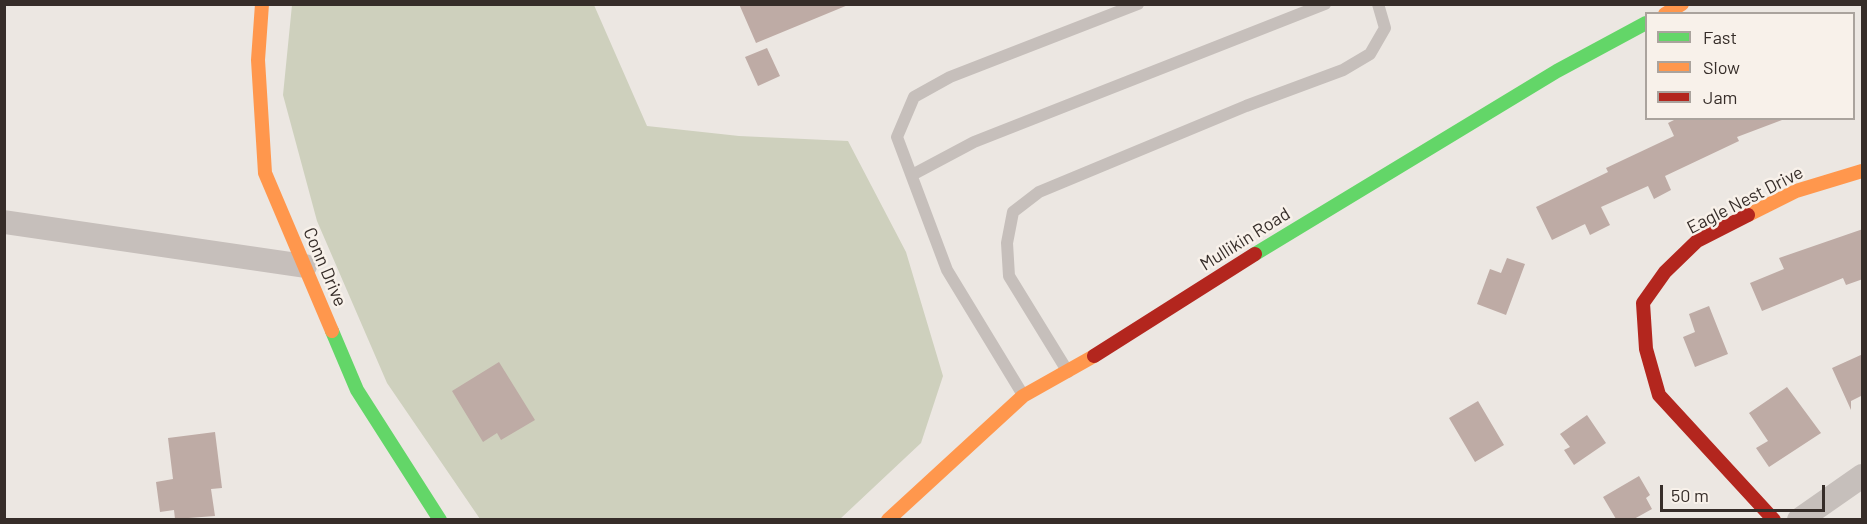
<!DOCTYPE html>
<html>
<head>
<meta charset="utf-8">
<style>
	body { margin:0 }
	#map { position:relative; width:1867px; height:524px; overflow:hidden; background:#ece7e2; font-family:Barlow,sans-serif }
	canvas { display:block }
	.frame { position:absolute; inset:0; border:6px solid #362d29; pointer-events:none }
	.legend { position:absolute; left:1645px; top:12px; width:210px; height:108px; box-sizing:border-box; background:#f8f1ea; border:2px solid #aaa39d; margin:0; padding:8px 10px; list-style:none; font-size:18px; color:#362d29 }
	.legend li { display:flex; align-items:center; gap:12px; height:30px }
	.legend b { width:30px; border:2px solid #aaa39d }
	.scale { position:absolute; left:1660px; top:485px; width:165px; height:27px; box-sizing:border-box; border:3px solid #362d29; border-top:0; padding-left:8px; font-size:18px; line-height:21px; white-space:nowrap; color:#362d29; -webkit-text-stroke:4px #f8f1ea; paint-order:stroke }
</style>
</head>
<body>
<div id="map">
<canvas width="1867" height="524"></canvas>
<div class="frame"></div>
<ul class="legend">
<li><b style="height:8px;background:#63d668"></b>Fast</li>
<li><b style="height:8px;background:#ff974d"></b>Slow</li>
<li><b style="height:8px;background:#b3261e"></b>Jam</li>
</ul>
<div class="scale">50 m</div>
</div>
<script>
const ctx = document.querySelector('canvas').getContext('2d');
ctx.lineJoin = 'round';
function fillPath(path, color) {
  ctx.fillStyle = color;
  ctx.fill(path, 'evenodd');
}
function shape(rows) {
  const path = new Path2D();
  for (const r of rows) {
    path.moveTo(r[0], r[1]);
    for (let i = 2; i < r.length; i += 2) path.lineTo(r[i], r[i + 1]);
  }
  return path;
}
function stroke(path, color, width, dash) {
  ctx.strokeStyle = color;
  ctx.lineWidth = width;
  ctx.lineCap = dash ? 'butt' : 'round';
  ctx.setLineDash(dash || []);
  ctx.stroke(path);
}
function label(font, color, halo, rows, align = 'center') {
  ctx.font = font + ' Barlow,sans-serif';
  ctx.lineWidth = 5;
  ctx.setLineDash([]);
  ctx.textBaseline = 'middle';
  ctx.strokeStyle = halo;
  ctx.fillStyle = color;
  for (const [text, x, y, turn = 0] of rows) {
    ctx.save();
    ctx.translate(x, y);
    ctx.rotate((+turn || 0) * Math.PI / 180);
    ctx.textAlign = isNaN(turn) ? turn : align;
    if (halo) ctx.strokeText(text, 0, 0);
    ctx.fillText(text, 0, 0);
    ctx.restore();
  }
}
fillPath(shape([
	[292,5,594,5,647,126,739,136,848,141,906,252,943,376,921,443,840,519,480,519,387,383,317,221,283,95]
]), '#ced0bd');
fillPath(shape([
	[739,4,848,4,848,5,756,43],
	[767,48,780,76,758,86,745,57],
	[1678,118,1782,120,1737,137,1739,141,1665,176,1671,190,1654,199,1648,186,1601,207,1610,225,1590,235,1585,224,1552,240,1536,207,1608,172,1606,168,1674,136,1668,123],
	[1863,229,1863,279,1846,285,1843,278,1762,311,1750,283,1784,269,1779,258],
	[1507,258,1525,264,1506,315,1477,304,1490,269,1501,273],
	[1709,306,1728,354,1695,367,1683,337,1695,332,1689,314],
	[1863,354,1863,395,1851,401,1851,410,1832,368],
	[499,362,535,420,501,440,497,433,483,442,452,391],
	[1787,387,1821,433,1769,467,1756,448,1768,441,1749,413],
	[1478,401,1504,445,1475,462,1449,418],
	[1587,415,1606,443,1574,465,1564,450,1570,447,1560,434],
	[215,432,222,488,211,489,215,516,175,519,174,510,160,512,156,482,173,479,168,438],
	[1639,476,1650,495,1646,498,1652,509,1634,519,1616,519,1603,497]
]), '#beaba5');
stroke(shape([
	[912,175,974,142,1325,4],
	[1068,372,1009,276,1007,243,1013,212,1039,192,1246,106,1343,70,1370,54,1385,28,1378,4],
	[1023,395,947,270,897,137,914,97,950,77,1138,4]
]), '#c6bfbb', 12);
stroke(shape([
	[4,222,305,266],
	[1799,520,1862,476]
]), '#c6bfbb', 24);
stroke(shape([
	[1255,254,1557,71,1646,23],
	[332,331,357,390,440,520]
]), '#63d668', 14);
stroke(shape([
	[262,4,258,60,265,173,332,331],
	[1665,14,1682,4],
	[1748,215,1796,191,1862,171],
	[888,520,1023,396,1094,356]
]), '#ff974d', 14);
stroke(shape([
	[1748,215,1697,241,1665,272,1643,303,1646,349,1659,395,1774,520],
	[1094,356,1255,254]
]), '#b3261e', 14);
label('18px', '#362d29', '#f8f1ea', [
	["Eagle Nest Drive",1745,200,-27],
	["Mullikin Road",1245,239,-32],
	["Conn Drive",325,267,67]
]);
</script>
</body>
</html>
